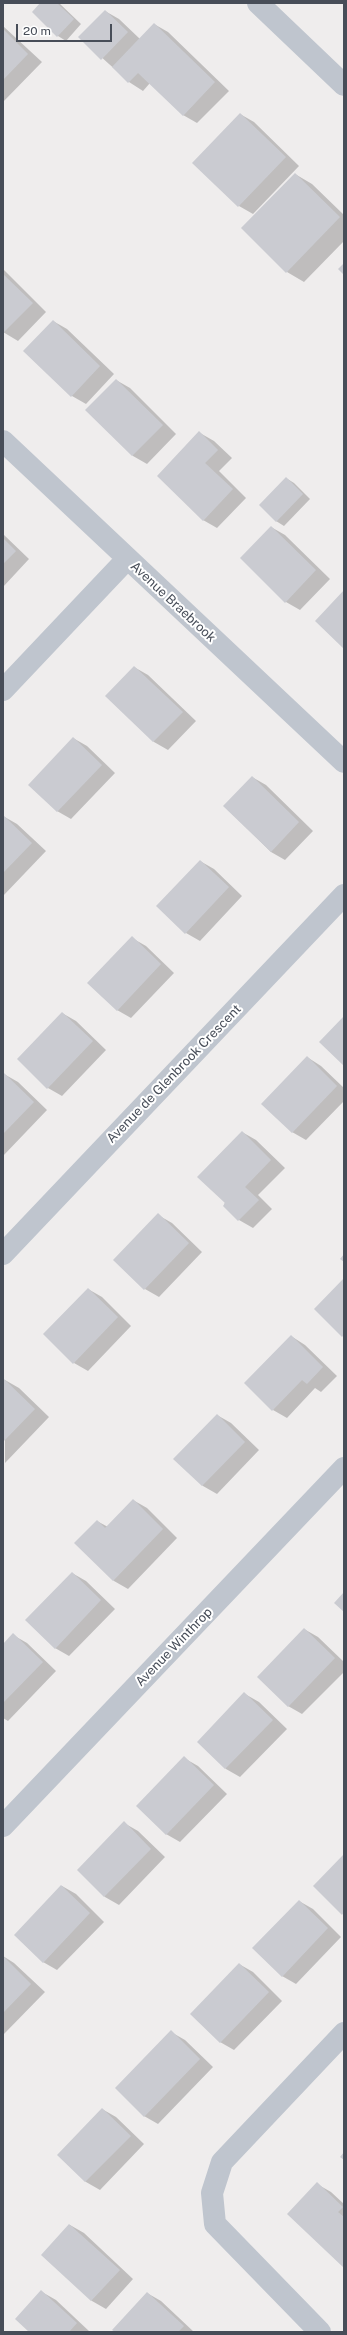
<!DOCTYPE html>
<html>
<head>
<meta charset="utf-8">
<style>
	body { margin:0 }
	#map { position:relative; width:347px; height:2335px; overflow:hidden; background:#efeded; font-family:"Public Sans",sans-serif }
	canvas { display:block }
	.frame { position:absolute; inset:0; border:4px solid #474d58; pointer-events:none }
	.scale { position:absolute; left:16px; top:24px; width:96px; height:18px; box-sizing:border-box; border:2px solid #474d58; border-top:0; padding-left:5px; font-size:12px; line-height:14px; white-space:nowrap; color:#474d58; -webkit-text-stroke:3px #fff; paint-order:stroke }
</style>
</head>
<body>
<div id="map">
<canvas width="347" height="2335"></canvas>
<div class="frame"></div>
<div class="scale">20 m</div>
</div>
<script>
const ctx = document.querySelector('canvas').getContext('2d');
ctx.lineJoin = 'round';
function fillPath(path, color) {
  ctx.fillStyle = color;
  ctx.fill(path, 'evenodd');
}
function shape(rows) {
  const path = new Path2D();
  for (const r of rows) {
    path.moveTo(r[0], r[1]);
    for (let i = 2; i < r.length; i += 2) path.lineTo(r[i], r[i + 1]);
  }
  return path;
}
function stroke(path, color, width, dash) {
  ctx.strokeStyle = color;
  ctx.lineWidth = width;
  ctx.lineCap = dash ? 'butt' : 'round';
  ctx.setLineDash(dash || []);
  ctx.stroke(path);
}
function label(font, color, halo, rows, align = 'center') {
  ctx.font = font + ' "Public Sans",sans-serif';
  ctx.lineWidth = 4;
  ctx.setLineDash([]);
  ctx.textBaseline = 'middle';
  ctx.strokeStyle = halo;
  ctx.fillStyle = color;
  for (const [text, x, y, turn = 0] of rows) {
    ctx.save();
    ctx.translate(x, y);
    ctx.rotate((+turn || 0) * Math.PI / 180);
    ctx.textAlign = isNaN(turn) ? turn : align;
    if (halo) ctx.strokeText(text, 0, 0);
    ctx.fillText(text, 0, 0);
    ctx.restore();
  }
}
fillPath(shape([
	[42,3,59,3,81,24,66,41,58,36],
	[105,11,119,19,140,39,154,24,168,32,229,91,197,123,183,115,150,83,143,91,129,82,79,37],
	[3,26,42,62,3,102],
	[240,114,254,122,299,166,253,214,239,206],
	[295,174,312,184,344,215,344,241,304,282,287,272],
	[3,269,46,312,18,341,3,332],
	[53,321,67,329,114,374,86,404,72,396],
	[116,380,130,388,176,434,147,464,133,456,87,410],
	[200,433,214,441,232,458,219,471,246,498,217,528,203,520],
	[286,478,294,483,310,499,284,526,276,521],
	[271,527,285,535,330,579,300,610,286,602],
	[3,534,29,559,3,587],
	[134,667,148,675,196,721,168,750,154,742,107,696],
	[73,738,87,746,115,773,71,819,57,811],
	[252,777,266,785,313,831,285,860,271,852,224,806],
	[3,816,17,824,46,851,3,896],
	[200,861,214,869,242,896,200,941,186,933],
	[132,938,146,946,174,973,131,1018,117,1010],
	[62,1013,76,1021,106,1050,62,1096,48,1088],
	[307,1057,321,1066,344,1088,344,1101,306,1140,292,1132],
	[4,1074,18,1082,47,1110,3,1156],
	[242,1132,256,1140,285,1168,258,1195,272,1209,253,1228,239,1220,224,1206],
	[158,1215,172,1223,202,1252,159,1297,145,1289],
	[88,1289,102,1297,131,1326,88,1371,74,1363],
	[291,1336,305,1345,337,1376,321,1392,315,1388,287,1418,273,1410],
	[5,1380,19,1388,49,1417,5,1463],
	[217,1415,231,1423,259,1450,217,1494,203,1486,175,1459],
	[133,1500,147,1508,177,1538,128,1589,114,1581,75,1543,97,1521,108,1527],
	[72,1573,86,1581,115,1609,69,1656,55,1648],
	[304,1629,318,1637,344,1662,344,1672,302,1714,288,1706],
	[13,1635,27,1643,56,1671,8,1721,3,1718,3,1645],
	[245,1694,259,1702,287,1729,240,1777,226,1769,199,1742],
	[184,1758,198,1766,227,1794,180,1842,166,1834],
	[124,1823,138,1831,165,1857,119,1905,105,1897,78,1870],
	[62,1886,76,1894,104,1922,57,1970,43,1962],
	[299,1901,313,1909,341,1937,296,1984,282,1976],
	[3,1956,14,1963,45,1992,3,2035],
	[239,1964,253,1972,282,2001,234,2050,220,2042],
	[171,2032,185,2040,213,2067,158,2124,144,2116],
	[102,2109,116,2117,144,2144,100,2190,86,2182,58,2155],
	[317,2184,331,2192,344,2204,344,2266],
	[70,2225,84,2233,133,2279,106,2309,92,2301,42,2255],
	[42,2292,56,2300,90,2332,30,2332],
	[147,2293,161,2301,194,2332,116,2332]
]), '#0003');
fillPath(shape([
	[40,3,57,3,74,19,57,37,32,12],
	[105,10,128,32,101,60,78,37],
	[154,23,215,82,183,116,138,73,128,83,112,67],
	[3,29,28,54,3,80],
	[240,113,286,157,238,207,192,163],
	[295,173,340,217,286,273,241,228],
	[344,263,344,275,338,269],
	[3,274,33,303,3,333],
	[53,320,100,366,71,397,23,351],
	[116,379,163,425,132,456,85,410],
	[199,431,218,450,205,463,233,489,203,521,157,476],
	[286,477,303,494,276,522,259,505],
	[271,526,316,570,285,603,240,558],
	[3,538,16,551,3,564],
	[344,590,344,649,315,621],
	[134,666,183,712,153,742,105,696],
	[73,737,102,765,57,812,28,785],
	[252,776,299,822,271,852,223,806],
	[3,815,32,843,3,873],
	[200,860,229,887,185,934,156,906],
	[132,936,161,964,117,1011,87,983],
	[62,1012,93,1041,47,1089,17,1059],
	[344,1016,344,1066,319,1042],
	[307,1056,337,1086,292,1133,261,1104],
	[4,1073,34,1102,3,1134,3,1074],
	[242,1131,271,1160,245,1187,259,1200,238,1221,223,1206,225,1203,197,1177],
	[158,1213,189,1243,144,1290,113,1260],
	[344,1254,344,1262,340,1259],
	[344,1278,344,1335,342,1337,314,1309],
	[88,1288,118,1317,73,1364,43,1334],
	[291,1335,323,1367,307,1384,302,1380,272,1411,244,1383],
	[4,1379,35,1409,3,1442,3,1380],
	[217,1414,245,1442,202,1486,173,1459],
	[133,1499,163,1529,113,1581,74,1543,97,1520,105,1528],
	[72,1572,101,1600,55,1649,25,1620],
	[344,1592,344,1612,334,1603],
	[304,1628,335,1658,288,1707,257,1677],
	[13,1633,43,1662,3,1703,3,1644],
	[244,1692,273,1720,225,1769,197,1742],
	[184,1756,214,1785,166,1835,136,1806],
	[124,1821,151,1849,104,1897,77,1870],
	[344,1854,344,1912,342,1915,313,1886],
	[61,1885,90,1913,43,1963,14,1935],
	[299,1900,328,1928,282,1977,252,1948],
	[3,1956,31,1984,3,2013],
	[239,1963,269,1992,220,2043,190,2014],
	[171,2030,200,2059,144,2117,115,2088],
	[102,2108,131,2136,85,2182,57,2155],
	[344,2152,344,2160,340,2157],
	[317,2182,343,2207,338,2212,344,2217,344,2268,287,2214],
	[69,2224,120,2270,91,2301,41,2255],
	[41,2290,77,2323,69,2332,29,2332,15,2319],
	[147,2292,184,2326,178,2332,115,2332,112,2330]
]), '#cacbd1');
stroke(shape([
	[258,3,344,85],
	[3,441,344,762],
	[3,690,127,559],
	[3,1254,344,895],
	[3,1826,344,1468],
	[320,2332,215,2224,212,2193,222,2162,344,2033]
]), '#bfc5ce', 22);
label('13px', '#474d58', '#fff', [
	["Avenue Braebrook",173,602,43],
	["Avenue de Glenbrook Crescent",174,1074,-46],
	["Avenue Winthrop",174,1647,-46]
]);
</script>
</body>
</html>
